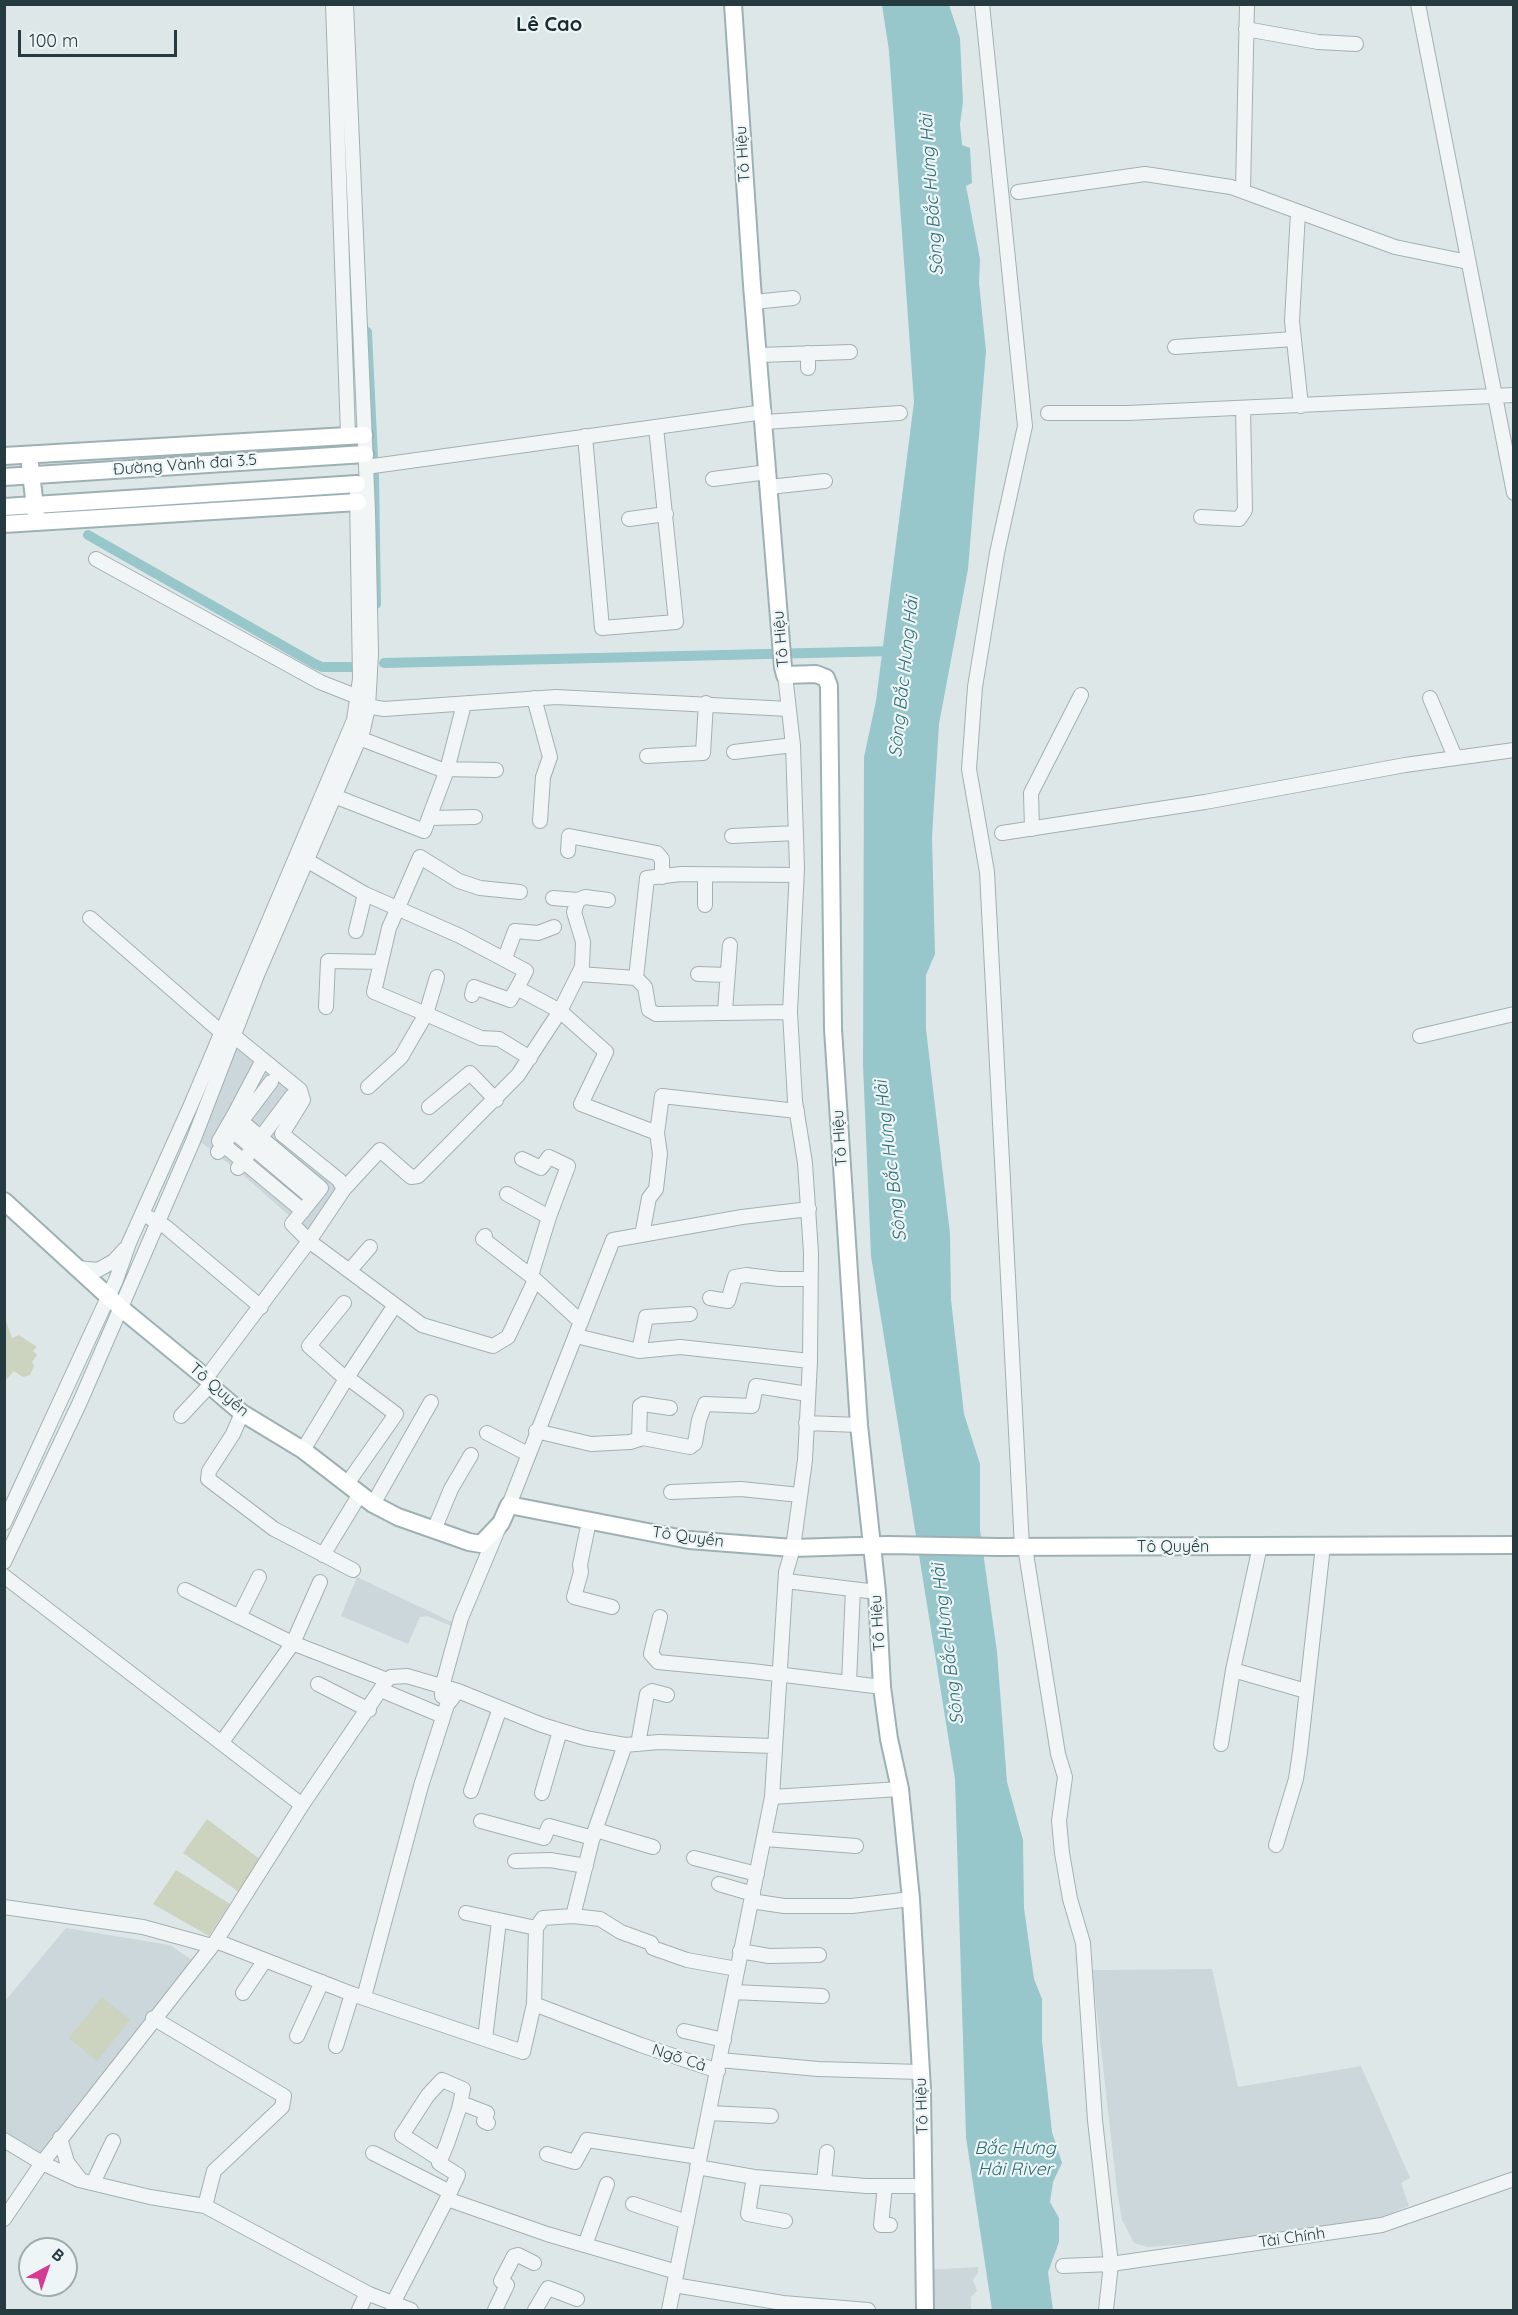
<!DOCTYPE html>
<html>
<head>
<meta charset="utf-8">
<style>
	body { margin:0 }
	#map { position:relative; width:1518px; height:2315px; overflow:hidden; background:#dee7e8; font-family:Quicksand,sans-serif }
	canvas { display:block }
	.frame { position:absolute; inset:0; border:6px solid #263b40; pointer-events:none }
	.north { position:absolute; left:18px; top:2237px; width:60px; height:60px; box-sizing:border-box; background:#edf5f6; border:2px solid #9dabad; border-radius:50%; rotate:40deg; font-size:16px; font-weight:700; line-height:24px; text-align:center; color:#263b40 }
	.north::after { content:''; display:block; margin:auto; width:21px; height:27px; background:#d53b95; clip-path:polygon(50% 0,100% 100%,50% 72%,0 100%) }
	.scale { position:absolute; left:18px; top:30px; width:159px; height:27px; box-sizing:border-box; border:3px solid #263b40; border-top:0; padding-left:8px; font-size:18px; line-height:21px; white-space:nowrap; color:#263b40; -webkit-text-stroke:4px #edf5f6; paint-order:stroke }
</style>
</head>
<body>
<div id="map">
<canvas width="1518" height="2315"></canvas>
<div class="frame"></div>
<div class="north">B</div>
<div class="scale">100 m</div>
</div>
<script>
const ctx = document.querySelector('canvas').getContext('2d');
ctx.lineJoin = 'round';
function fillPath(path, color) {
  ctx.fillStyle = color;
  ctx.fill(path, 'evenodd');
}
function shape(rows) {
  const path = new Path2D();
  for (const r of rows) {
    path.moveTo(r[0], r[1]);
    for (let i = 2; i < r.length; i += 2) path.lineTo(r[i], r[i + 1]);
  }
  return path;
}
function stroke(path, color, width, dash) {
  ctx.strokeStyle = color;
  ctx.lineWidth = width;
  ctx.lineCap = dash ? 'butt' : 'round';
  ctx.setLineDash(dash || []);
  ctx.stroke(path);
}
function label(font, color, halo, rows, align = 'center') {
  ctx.font = font + ' Quicksand,sans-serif';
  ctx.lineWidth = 4.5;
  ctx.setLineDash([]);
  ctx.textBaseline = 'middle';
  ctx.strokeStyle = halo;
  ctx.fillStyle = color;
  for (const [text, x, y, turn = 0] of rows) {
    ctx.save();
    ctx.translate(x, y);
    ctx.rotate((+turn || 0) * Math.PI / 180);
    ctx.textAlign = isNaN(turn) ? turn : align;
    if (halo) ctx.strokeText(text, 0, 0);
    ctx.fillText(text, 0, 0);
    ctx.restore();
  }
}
fillPath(shape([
	[223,1036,291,1082,282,1134,343,1186,312,1236,242,1174,189,1133],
	[357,1577,456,1624,454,1627,427,1616,420,1617,408,1644,341,1616],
	[66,1928,170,1945,192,1960,38,2155,5,2135,5,2001],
	[1212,1969,1238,2087,1361,2066,1410,2178,1401,2183,1409,2206,1372,2221,1282,2237,1148,2247,1134,2243,1122,2220,1117,2190,1092,1970],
	[978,2267,978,2272,973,2280,977,2291,971,2297,971,2309,925,2310,924,2270]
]), '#ccd7db');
fillPath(shape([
	[5,1318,12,1338,19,1335,37,1347,33,1351,37,1355,32,1362,34,1366,30,1375,23,1377,14,1371,5,1381],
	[207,1819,261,1860,239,1892,183,1853],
	[176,1870,230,1904,209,1936,153,1904],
	[102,1997,130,2020,97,2061,69,2038]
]), '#ccd3bf');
fillPath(shape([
	[882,5,949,5,960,38,963,102,960,124,962,145,970,148,972,183,966,186,980,259,979,283,986,351,968,569,939,724,932,837,935,954,926,975,926,1029,950,1234,951,1300,964,1414,980,1464,980,1530,997,1652,1007,1782,1023,1840,1024,1908,1034,1979,1042,1999,1042,2041,1052,2132,1062,2163,1053,2182,1050,2202,1059,2218,1059,2242,1048,2272,1053,2310,992,2310,966,2137,955,1779,871,1256,863,1065,864,757,876,701,914,402,889,51]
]), '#97c6cb');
stroke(shape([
	[367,332,373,458],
	[374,474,376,604],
	[88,535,315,664,322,667,353,667],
	[384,663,894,651]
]), '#97c6cb', 10);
const minor = shape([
	[333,4,348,435],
	[982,4,1025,426,997,553,975,687,969,769,987,872,1022,1547],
	[1418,4,1514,493],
	[1246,29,1318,42,1356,44],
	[1243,191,1247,4],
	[1018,192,1145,174,1231,187,1395,247,1468,262],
	[1298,212,1292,321,1301,406],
	[754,302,793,298],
	[1175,347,1294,339],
	[759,355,850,352],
	[808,368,808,353],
	[1048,413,1128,413,1514,395],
	[765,422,900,413],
	[585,436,602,628,676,622,656,427],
	[366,467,764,412],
	[713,479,768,472],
	[769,487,825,481],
	[1201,517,1239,519,1245,510,1243,408],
	[629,519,666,514],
	[96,559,320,682,358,697],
	[534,698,550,757,543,777,540,821],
	[1430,698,1455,757],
	[360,705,384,709,556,697,789,709],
	[359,738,440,769,496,770],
	[734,752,793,745],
	[647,756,703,753,706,703],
	[334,796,424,831,447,770,464,704],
	[429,818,475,817],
	[1032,829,1031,793,1081,695],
	[1002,833,1205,802,1405,765,1514,750],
	[732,836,796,833],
	[568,851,569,836,657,853,662,859,662,877],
	[301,857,365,894,460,936,526,971,517,988,560,1011,606,1052,581,1104,657,1133],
	[705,875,705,905],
	[578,900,585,897,608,900],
	[90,918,221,1032],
	[356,931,365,894],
	[505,958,515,931,538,933,554,927],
	[579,974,636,978,645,987,649,1010,656,1014,790,1012],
	[698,974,727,975],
	[437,977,426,1014,481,1038,499,1039,530,1058],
	[636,978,647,878,681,874,796,875],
	[472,995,474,987,510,1000,517,988],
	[326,1007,328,961,381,962],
	[725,1011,730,945],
	[1420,1036,1514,1014],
	[263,1060,234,1115,321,1188,292,1224,309,1241,422,1325,493,1346,508,1337,535,1280],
	[368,1087,401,1057,426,1014,374,992,389,928,420,857,459,881,480,888,520,892],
	[429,1107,470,1073,496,1100],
	[234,1115,219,1141,303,1211],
	[228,1127,312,1198],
	[218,1152,271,1082],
	[522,1159,541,1168,549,1157,568,1166,549,1217,531,1276],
	[238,1168,292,1096],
	[344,1189,380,1150,411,1177,418,1176,518,1075,560,1011,582,967,583,942,574,912,578,900,553,898],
	[507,1194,549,1217],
	[150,1218,166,1227,261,1307],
	[642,1235,649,1198,656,1189,660,1154,657,1133,662,1096,797,1111],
	[485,1236,483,1239,531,1276,581,1322],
	[78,1268,98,1270,114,1261,125,1249],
	[350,1270,370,1247],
	[710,1298,728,1301,735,1277,746,1275,779,1279,809,1279],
	[344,1303,309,1346,346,1379],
	[576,1336,639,1351,646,1317,690,1314],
	[639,1351,680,1347,810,1361],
	[206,1378,309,1241,344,1189,339,1180,282,1134,303,1100,300,1090,229,1032],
	[242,1413,233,1434,209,1471,208,1479,274,1529,353,1570],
	[181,1416,210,1385],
	[806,1423,859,1425],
	[536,1431,591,1444,630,1442,643,1438,690,1447,695,1443,699,1420,705,1404,752,1406,756,1386,808,1394],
	[487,1433,528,1454],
	[639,1439,640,1406,643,1404,670,1408],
	[303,1450,346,1379,395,1305],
	[347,1484,396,1414,348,1378],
	[671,1492,741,1489,800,1495],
	[373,1504,431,1402],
	[509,1505,613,1240,742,1217,809,1209],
	[589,1521,580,1565,581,1572,574,1597,612,1607],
	[4,1523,116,1280,129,1243,190,1107,354,720,360,679,357,493],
	[434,1530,451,1489,471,1455],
	[1025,1547,1058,1754,1065,1777,1059,1821,1062,1853,1070,1899,1083,1943,1095,2120,1111,2264,1106,2310],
	[323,1555,360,1494],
	[4,1562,80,1402,193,1141,257,975,363,730,368,707,371,654,368,511,346,4],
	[4,1576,302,1805],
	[786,1581,877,1592],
	[185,1590,290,1642,387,1680],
	[239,1617,259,1577],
	[660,1617,651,1654,658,1662,752,1671,882,1687],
	[1233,1670,1306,1691],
	[849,1683,853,1589],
	[318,1684,369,1710],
	[381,1690,443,1716],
	[442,1696,442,1687,461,1618,499,1527],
	[222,1742,293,1643,320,1582],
	[638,1744,647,1694,652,1691,667,1695],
	[1221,1744,1233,1670,1260,1546],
	[471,1791,500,1708],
	[542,1793,560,1731],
	[772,1797,900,1789],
	[481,1821,544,1838,549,1826,593,1838],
	[596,1830,653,1847],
	[765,1839,856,1846],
	[1276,1845,1296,1779,1300,1752,1323,1546],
	[694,1858,757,1874],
	[515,1861,550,1860,586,1866],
	[719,1884,753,1894],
	[751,1901,784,1906,852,1906,911,1899],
	[4,1907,143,1927,212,1946],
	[466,1913,536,1928],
	[573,1916,593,1836,625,1745],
	[216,1941,352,1994,523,2052,534,2004,536,1928,543,1918,573,1916,600,1919,621,1932,651,1943,653,1948,687,1960,737,1969],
	[740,1951,769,1956,819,1955],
	[733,1992,822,1996],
	[243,1993,265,1960],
	[364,1997,421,1786,447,1705,458,1691],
	[534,2004,641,2045,718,2071],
	[153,2018,284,2096,282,2107,214,2171,205,2206],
	[684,2031,724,2040],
	[297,2036,322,1982],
	[485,2039,499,1921],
	[336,2046,352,1994],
	[720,2060,818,2069,921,2072],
	[461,2103,487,2113,484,2121,488,2123],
	[709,2113,771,2116],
	[60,2138,67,2162,80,2179],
	[4,2140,42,2163,79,2180,150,2197,205,2206,369,2294,411,2310],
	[373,2153,450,2192,447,2199,547,2234,677,2272],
	[547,2154,575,2162,587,2140,699,2157],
	[441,2160,402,2135,428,2095,442,2080,463,2089,459,2109,447,2144,439,2163,458,2175,450,2192],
	[697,2167,754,2177,866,2186,924,2186],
	[754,2177,748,2214,785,2221],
	[824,2181,827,2152],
	[93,2183,113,2141],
	[885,2186,881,2225,890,2225],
	[633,2204,687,2222],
	[4,2219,42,2163,216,1941,302,1805,387,1680,391,1677,407,1676,458,1691,542,1725,585,1738,625,1745,659,1742,773,1746],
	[585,2245,607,2184],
	[1063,2266,1111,2264,1382,2225,1514,2179],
	[674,2285,783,2303,868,2310],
	[392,2305,447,2199],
	[359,2310,367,2293],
	[495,2310,507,2285,501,2281,514,2256,518,2255,534,2263],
	[535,2310,548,2288,577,2299],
	[669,2310,772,1797,786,1572,793,1548,805,1460,810,1361,811,1253,805,1163,795,1101,790,1012,797,868,793,745,785,675]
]);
const major = shape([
	[733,4,752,285,783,667,785,675,816,674,826,678,829,686,833,1029,859,1425,877,1592,882,1687,889,1739,900,1789,911,1899,922,2090,925,2310],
	[4,456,364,435],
	[30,464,36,516],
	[4,477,365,454],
	[4,507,357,484],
	[4,524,358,502],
	[4,1201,122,1309,206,1378,215,1390,242,1413,303,1450,373,1504,398,1517,469,1542,481,1544,501,1523,509,1505,689,1540,793,1548,888,1545,999,1547,1514,1545]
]);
stroke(minor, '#a3b0b2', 16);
stroke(major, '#9db1b5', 20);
stroke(minor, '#f1f5f6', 14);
stroke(major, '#fff', 16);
label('16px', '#263b40', '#edf5f6', [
	["Tô Hiệu",743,154,-94],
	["Đường Vành đai 3.5",185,465,-4],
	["Tô Hiệu",781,639,-95],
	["Tô Hiệu",840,1138,-94],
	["Tô Quyền",219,1390,41],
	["Tô Quyền",688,1537,8],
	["Tô Quyền",1173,1547],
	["Tô Hiệu",878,1623,-94],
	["Ngõ Cả",679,2058,18],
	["Tô Hiệu",922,2106,-92],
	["Tài Chính",1292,2238,-8]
]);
label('italic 18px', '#2e6d76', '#edf5f6', [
	["Sông Bắc Hưng Hải",932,195,-94],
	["Sông Bắc Hưng Hải",904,677,-84],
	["Sông Bắc Hưng Hải",891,1161,-97],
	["Sông Bắc Hưng Hải",948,1644,-97],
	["Bắc Hưng",1015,2149],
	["Hải River",1015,2170]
]);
label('bold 20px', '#192b31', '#edf5f6', [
	["Lê Cao",549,25]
]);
</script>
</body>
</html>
